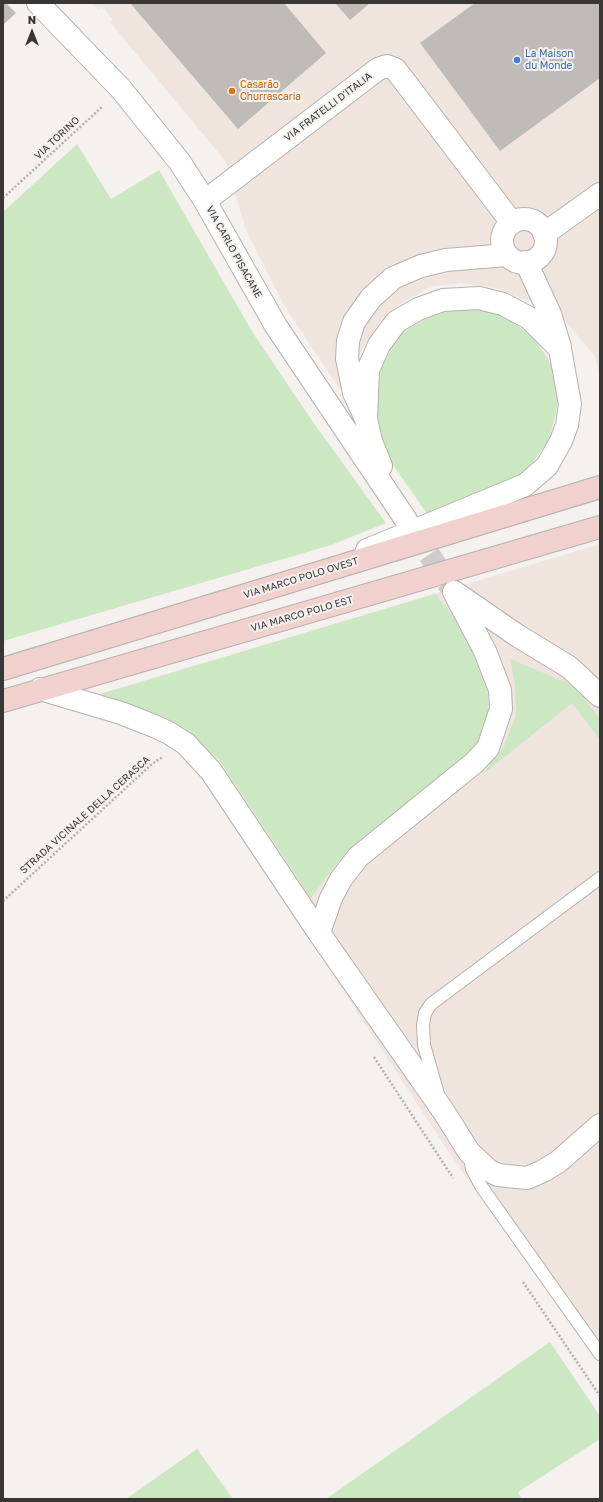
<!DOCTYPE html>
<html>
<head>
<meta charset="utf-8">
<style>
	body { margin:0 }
	#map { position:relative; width:603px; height:1502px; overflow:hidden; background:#f4f1ef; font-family:"Golos Text",sans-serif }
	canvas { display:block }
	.frame { position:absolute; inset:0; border:4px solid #383736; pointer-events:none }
	.north { position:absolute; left:12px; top:12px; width:40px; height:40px; -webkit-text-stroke:3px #f4f1ef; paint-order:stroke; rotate:0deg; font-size:11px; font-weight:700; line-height:16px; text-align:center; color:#383736 }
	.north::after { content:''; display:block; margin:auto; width:14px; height:18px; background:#383736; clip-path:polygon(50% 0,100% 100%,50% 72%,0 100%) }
</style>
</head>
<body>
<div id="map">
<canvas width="603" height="1502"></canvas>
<div class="frame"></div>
<div class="north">N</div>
</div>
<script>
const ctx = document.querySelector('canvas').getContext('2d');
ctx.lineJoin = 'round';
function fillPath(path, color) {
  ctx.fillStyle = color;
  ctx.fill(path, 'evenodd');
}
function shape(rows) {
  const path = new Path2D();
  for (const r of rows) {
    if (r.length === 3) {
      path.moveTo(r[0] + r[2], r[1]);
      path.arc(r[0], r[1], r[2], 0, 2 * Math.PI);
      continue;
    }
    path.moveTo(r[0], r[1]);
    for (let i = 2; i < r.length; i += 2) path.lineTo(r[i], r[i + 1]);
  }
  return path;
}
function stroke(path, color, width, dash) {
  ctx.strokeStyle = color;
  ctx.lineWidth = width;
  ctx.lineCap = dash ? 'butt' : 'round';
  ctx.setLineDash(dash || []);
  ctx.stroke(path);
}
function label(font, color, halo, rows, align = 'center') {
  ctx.font = font + ' "Golos Text",sans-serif';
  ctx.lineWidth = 4;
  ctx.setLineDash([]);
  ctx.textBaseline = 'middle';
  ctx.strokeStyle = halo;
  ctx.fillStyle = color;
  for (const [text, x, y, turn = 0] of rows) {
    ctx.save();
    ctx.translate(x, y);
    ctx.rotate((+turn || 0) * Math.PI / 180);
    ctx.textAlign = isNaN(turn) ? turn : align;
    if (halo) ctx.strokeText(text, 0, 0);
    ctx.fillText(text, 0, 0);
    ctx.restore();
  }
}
fillPath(shape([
	[91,3,600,3,600,375,594,355,557,312,495,288,462,283,433,286,403,302,381,320,361,351,349,400,336,383,284,305,246,230,226,162,110,22,113,20,102,7,99,9],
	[600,544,600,1363,456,1163,281,896,302,882,219,760,185,731,151,712,100,694]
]), '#efe5de');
fillPath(shape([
	[77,144,111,199,159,170,253,333,313,422,386,523,331,545,3,641,3,212],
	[469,308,484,309,510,319,534,339,549,360,555,378,558,400,556,413,549,440,530,466,513,481,428,515,393,465,385,448,375,413,376,384,381,368,391,349,402,333,427,318,449,311],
	[435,594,451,613,472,646,483,675,488,694,488,721,477,745,442,776,352,847,337,863,311,898,219,760,185,731,151,712,100,694],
	[510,659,566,682,581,694,600,719,600,740,572,703,482,775,504,746,516,715,515,684],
	[550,1342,600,1416,600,1439,518,1492,522,1499,326,1499],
	[197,1449,233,1499,126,1499]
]), '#cce8c3');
fillPath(shape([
	[3,3,6,3,16,13,4,24],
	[130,3,284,3,326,53,238,129],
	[335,3,370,3,350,20],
	[475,3,600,3,600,78,500,151,420,43]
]), '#bebbb8');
stroke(shape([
	[411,527,451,588]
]), '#ceccca', 22, [22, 11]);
const lane = shape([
	[438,1094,424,1045,423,1025,425,1013,431,1004,600,878],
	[470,1157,472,1169,481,1186,600,1354]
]);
const street = shape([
	[38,3,121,89,179,161,205,201,276,326,406,520],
	[205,201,378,69,387,66,395,69,399,74,512,223],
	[524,241,22],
	[544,234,600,194],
	[526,262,550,314,560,347],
	[366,419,368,370,379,345,396,322,418,309,443,300,479,298,503,304,529,318,560,349,570,404,567,425,561,441,547,466,525,485,367,550],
	[381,466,371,441,366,419,354,393,350,373,347,359,348,341,354,322,371,298,393,278,421,266,446,260,507,255],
	[454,592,485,651,500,690,501,709,488,748,474,763,358,857,341,879,331,898,319,933,444,1112,469,1152,488,1170,498,1175,527,1178,543,1171,558,1162,600,1125],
	[457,594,518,636,569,667,600,696],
	[40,689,121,713,154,726,169,733,186,744,211,771,319,933]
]);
const secondary = shape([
	[3,669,600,487],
	[3,701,600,527]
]);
stroke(lane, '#b4b1af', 14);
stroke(street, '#b4b1af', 24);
stroke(secondary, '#b4b1af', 24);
stroke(shape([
	[3,198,103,106],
	[3,901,152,764,161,758,163,759],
	[374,1057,453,1178],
	[523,1282,600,1396]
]), '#b3b1af', 2.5, [2, 2]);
stroke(lane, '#fff', 12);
stroke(street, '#fff', 22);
stroke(secondary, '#f0d1ce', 22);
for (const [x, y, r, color] of [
	[517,60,4,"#3f7fe0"],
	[232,91,4,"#e8710a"]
]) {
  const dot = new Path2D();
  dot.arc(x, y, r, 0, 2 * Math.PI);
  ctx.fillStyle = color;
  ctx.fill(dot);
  stroke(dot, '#f4f1ef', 1.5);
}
label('10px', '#366cbe', '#f4f1ef', [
	["La Maison",525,54],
	["du Monde",525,66]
], 'left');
label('10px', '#c56008', '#f4f1ef', [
	["Casarão",240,85],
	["Churrascaria",240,97]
], 'left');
label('10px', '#383736', '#f4f1ef', [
	["VIA FRATELLI D'ITALIA",328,107,-37],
	["VIA TORINO",57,138,-43],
	["VIA CARLO PISACANE",234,252,61],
	["VIA MARCO POLO OVEST",301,578,-17],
	["VIA MARCO POLO EST",302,614,-16],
	["STRADA VICINALE DELLA CERASCA",85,815,-42]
]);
</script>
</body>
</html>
